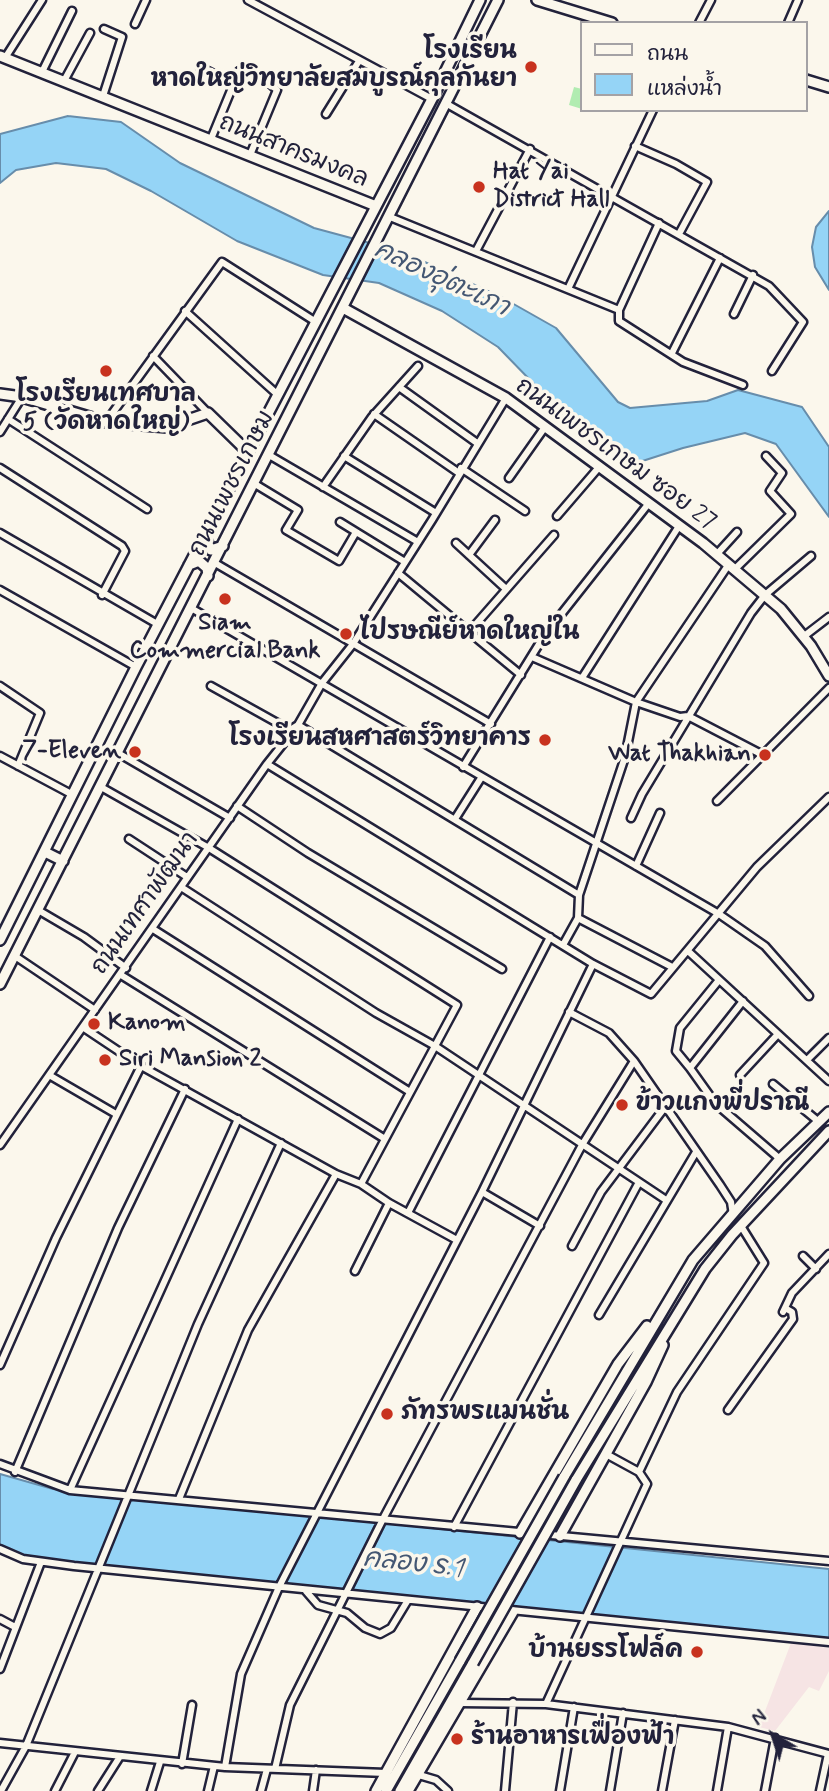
<!DOCTYPE html>
<html>
<head>
<meta charset="utf-8">
<style>
	body { margin:0 }
	#map { position:relative; width:829px; height:1791px; overflow:hidden; background:#fbf7ec; font-family:Mynerve,"Playpen Sans Thai",sans-serif }
	canvas { display:block }
	.legend { position:absolute; left:580px; top:21px; width:228px; height:91px; box-sizing:border-box; background:#fbf7ec; border:2px solid #a4a2a5; margin:0; padding:9px 12px; list-style:none; font-size:21px; color:#22223b }
	.legend li { display:flex; align-items:center; gap:14px; height:35px }
	.legend b { width:35px; border:2px solid #a4a2a5 }
	.north { position:absolute; left:738px; top:1700px; width:70px; height:70px; -webkit-text-stroke:5px #fbf7ec; paint-order:stroke; rotate:321deg; font-size:19px; font-weight:700; line-height:28px; text-align:center; color:#22223b }
	.north::after { content:''; display:block; margin:auto; width:24px; height:32px; background:#22223b; clip-path:polygon(50% 0,100% 100%,50% 72%,0 100%) }
</style>
</head>
<body>
<div id="map">
<canvas width="829" height="1791"></canvas>
<ul class="legend">
<li><b style="height:9px;background:#fbf7ec"></b>ถนน</li>
<li><b style="height:19px;background:#95d4f6"></b>แหล่งน้ำ</li>
</ul>
<div class="north">N</div>
</div>
<script>
const ctx = document.querySelector('canvas').getContext('2d');
ctx.lineJoin = 'round';
function fillPath(path, color) {
  ctx.fillStyle = color;
  ctx.fill(path, 'evenodd');
}
function shape(rows) {
  const path = new Path2D();
  for (const r of rows) {
    path.moveTo(r[0], r[1]);
    for (let i = 2; i < r.length; i += 2) path.lineTo(r[i], r[i + 1]);
  }
  return path;
}
function stroke(path, color, width, dash) {
  ctx.strokeStyle = color;
  ctx.lineWidth = width;
  ctx.lineCap = dash ? 'butt' : 'round';
  ctx.setLineDash(dash || []);
  ctx.stroke(path);
}
function label(font, color, halo, rows, align = 'center') {
  ctx.font = font + ' Mynerve,"Playpen Sans Thai",sans-serif';
  ctx.lineWidth = 7;
  ctx.setLineDash([]);
  ctx.textBaseline = 'middle';
  ctx.strokeStyle = halo;
  ctx.fillStyle = color;
  for (const [text, x, y, turn = 0] of rows) {
    ctx.save();
    ctx.translate(x, y);
    ctx.rotate((+turn || 0) * Math.PI / 180);
    ctx.textAlign = isNaN(turn) ? turn : align;
    if (halo) ctx.strokeText(text, 0, 0);
    ctx.fillText(text, 0, 0);
    ctx.restore();
  }
}
fillPath(shape([
	[791,1643,829,1648,829,1671,819,1691,809,1687,775,1731,759,1727]
]), '#f6e4e4');
fillPath(shape([
	[574,87,582,89,582,109,569,105]
]), '#b1ecb1');
const water = shape([
	[68,116,121,122,180,163,314,228,403,252,503,298,556,328,618,402,630,408,707,401,738,390,802,407,829,447,829,517,776,444,745,433,683,448,630,465,570,421,498,347,442,311,379,283,323,275,237,241,151,191,106,169,56,163,16,170,0,183,0,134,68,116],
	[829,211,829,290,815,267,812,247,816,227,829,211],
	[0,1474,53,1489,829,1569,829,1643,27,1558,0,1547,0,1474]
]);
fillPath(water, '#95d4f6');
stroke(water, '#678dab', 2);
const street = shape([
	[248,0,432,99],
	[699,23,711,0],
	[788,23,798,0],
	[135,24,146,0],
	[5,58,42,0],
	[200,67,233,84],
	[42,72,72,11],
	[64,81,90,33],
	[103,96,122,37,104,29],
	[447,104,769,286,803,322,772,371],
	[326,114,359,61],
	[211,139,239,71,266,80,277,90,250,155],
	[635,146,676,164,707,182,679,234],
	[390,217,619,310,659,223],
	[476,251,530,149],
	[568,289,653,110],
	[619,310,619,321,683,362,743,385],
	[185,311,278,395],
	[734,314,753,275],
	[672,353,720,258],
	[153,356,208,413],
	[399,387,477,443],
	[374,414,459,473],
	[8,419,147,509],
	[106,422,222,262,316,322],
	[0,432,22,397],
	[269,455,418,542],
	[344,456,436,513],
	[0,468,122,546,125,551,102,595],
	[461,468,525,511],
	[509,478,545,427],
	[255,484,298,510,286,530,339,561,356,532],
	[323,487,372,417,418,366],
	[557,516,600,466],
	[340,522,405,562],
	[0,533,159,625],
	[456,543,506,589],
	[717,554,737,532],
	[469,555,495,520],
	[215,563,491,724],
	[735,569,791,514,770,491,782,473,766,456],
	[398,573,521,675],
	[0,590,136,667],
	[191,608,719,914,765,946,809,996],
	[469,632,554,535],
	[803,637,829,617],
	[532,657,636,702,680,717,688,716,761,754],
	[582,678,679,526],
	[0,686,40,713,18,766],
	[211,686,290,730,298,725,579,895],
	[118,753,230,818],
	[0,756,73,795],
	[267,764,593,964,651,994,757,867,829,797],
	[463,767,544,636,649,503],
	[101,787,209,848,457,1005,361,1184],
	[717,801,829,688],
	[237,806,308,853,502,969],
	[631,818,642,794,751,613,765,595,811,556],
	[455,819,481,778],
	[129,839,187,877],
	[636,866,660,813],
	[181,887,376,1013,435,1046,666,1200],
	[38,910,84,937,126,968],
	[578,918,672,967],
	[153,929,410,1092],
	[563,945,578,918,579,895,625,757,636,702,729,564],
	[688,951,829,1081],
	[15,956,95,1010],
	[121,975,385,1139],
	[743,1001,690,1068,715,1103,780,1159],
	[569,1012,609,1033,634,1061,720,1185,731,1202,733,1215],
	[84,1028,141,1066,336,1174,361,1184,389,1203,455,1239],
	[807,1060,829,1038],
	[690,1068,676,1051,680,1028,719,980],
	[49,1075,116,1114],
	[740,1075,778,1034],
	[773,1084,819,1122],
	[0,1145,267,764,298,725,322,683,353,644,432,520,506,398],
	[482,1192,540,1226],
	[408,1213,550,937],
	[572,1246,601,1192,665,1107],
	[803,1256,816,1269],
	[355,1271,389,1203],
	[783,1312,792,1293,829,1254],
	[599,1315,696,1152],
	[0,1365,56,1238,141,1066],
	[728,1410,793,1319,792,1312,785,1308],
	[0,1464,70,1490,829,1561],
	[15,1472,118,1228,185,1089],
	[639,1472,677,1392,764,1263,741,1226],
	[70,1490,238,1119],
	[179,1499,248,1330,336,1174],
	[454,1527,638,1184],
	[0,1549,23,1559,74,1566,829,1642],
	[305,1590,318,1605,347,1613,365,1628,380,1634,391,1628,408,1600],
	[0,1619,15,1627],
	[0,1669,41,1562],
	[460,1703,546,1704,728,1727,829,1754],
	[546,1704,647,1484,639,1472,606,1454],
	[0,1743,225,1767,386,1773],
	[182,1764,192,1705],
	[225,1767,241,1674,279,1587,482,1192,593,964],
	[275,1769,290,1705,384,1517,582,1145,634,1061],
	[419,1775,436,1780,448,1791],
	[1,1791,26,1746,198,1324,281,1143],
	[55,1791,75,1752],
	[98,1791,119,1758],
	[151,1791,160,1762],
	[208,1791,214,1766],
	[261,1791,267,1769],
	[313,1791,316,1770],
	[505,1791,513,1702],
	[560,1791,574,1707],
	[610,1791,623,1713],
	[662,1791,675,1720],
	[717,1791,728,1727],
	[765,1791,775,1738],
	[820,1791,828,1754]
]);
const secondary = shape([
	[537,0,612,23],
	[0,56,376,206],
	[806,80,829,87],
	[343,308,506,398,703,543,781,609,811,646,829,676],
	[0,394,22,397,106,422,167,427,208,413,248,452],
	[204,536,211,550,223,546],
	[189,565,199,561,207,568,208,576],
	[45,852,63,861],
	[0,940,136,667,432,99,480,0],
	[0,984,498,0],
	[564,1477,693,1260,780,1159,829,1112],
	[576,1480,705,1269,732,1235,829,1131],
	[520,1533,618,1364,647,1326],
	[560,1536,646,1382,663,1345],
	[376,1791,477,1607],
	[386,1791,460,1661],
	[400,1791,473,1663],
	[408,1791,513,1612]
]);
stroke(street, '#22223b', 11);
stroke(secondary, '#22223b', 14);
stroke(street, '#fbf7ec', 6);
stroke(secondary, '#fbf7ec', 9);
const secondaryBridge = shape([
	[460,1661,564,1477],
	[473,1663,576,1480]
]);
stroke(secondaryBridge, '#22223b', 14, []);
stroke(secondaryBridge, '#fbf7ec', 9);
for (const [x, y, r, color] of [
	[531,67,7,"#c8321e"],
	[479,187,7,"#c8321e"],
	[106,371,7,"#c8321e"],
	[225,599,7,"#c8321e"],
	[346,634,7,"#c8321e"],
	[545,740,7,"#c8321e"],
	[135,752,7,"#c8321e"],
	[765,755,7,"#c8321e"],
	[94,1024,7,"#c8321e"],
	[105,1060,7,"#c8321e"],
	[622,1105,7,"#c8321e"],
	[387,1414,7,"#c8321e"],
	[697,1652,7,"#c8321e"],
	[457,1739,7,"#c8321e"]
]) {
  const dot = new Path2D();
  dot.arc(x, y, r, 0, 2 * Math.PI);
  ctx.fillStyle = color;
  ctx.fill(dot);
  stroke(dot, '#fbf7ec', 2.5);
}
label('bold 24px', '#22223b', '#fbf7ec', [
	["โรงเรียน",517,53,"right"],
	["หาดใหญ่วิทยาลัยสมบูรณ์กุลกันยา",517,81,"right"],
	["Hat Yai",493,173],
	["District Hall",493,201],
	["โรงเรียนเทศบาล",106,396,"center"],
	["5 (วัดหาดใหญ่)",106,424,"center"],
	["Siam",225,624,"center"],
	["Commercial Bank",225,652,"center"],
	["ไปรษณีย์หาดใหญ่ใน",360,634],
	["โรงเรียนสหศาสตร์วิทยาคาร",531,740,"right"],
	["7-Eleven",121,752,"right"],
	["Wat Thakhian",751,755,"right"],
	["Kanom",108,1024],
	["Siri Mansion 2",119,1060],
	["ข้าวแกงพี่ปราณี",636,1105],
	["ภัทรพรแมนชั่น",401,1414],
	["บ้านยรรโฟล์ค",683,1652,"right"],
	["ร้านอาหารเฟื่องฟ้า",471,1739]
], 'left');
label('24px', '#22223b', '#fbf7ec', [
	["ถนนสาครมงคล",293,152,22],
	["ถนนเพชรเกษม ซอย 27",615,455,36],
	["ถนนเพชรเกษม",233,484,-63],
	["ถนนเทศาพัฒนา",146,904,-55]
]);
label('italic 26px', '#445773', '#fbf7ec', [
	["คลองอุ่ตะเภา",441,280,25],
	["คลอง ร.1",413,1565,6]
]);
</script>
</body>
</html>
